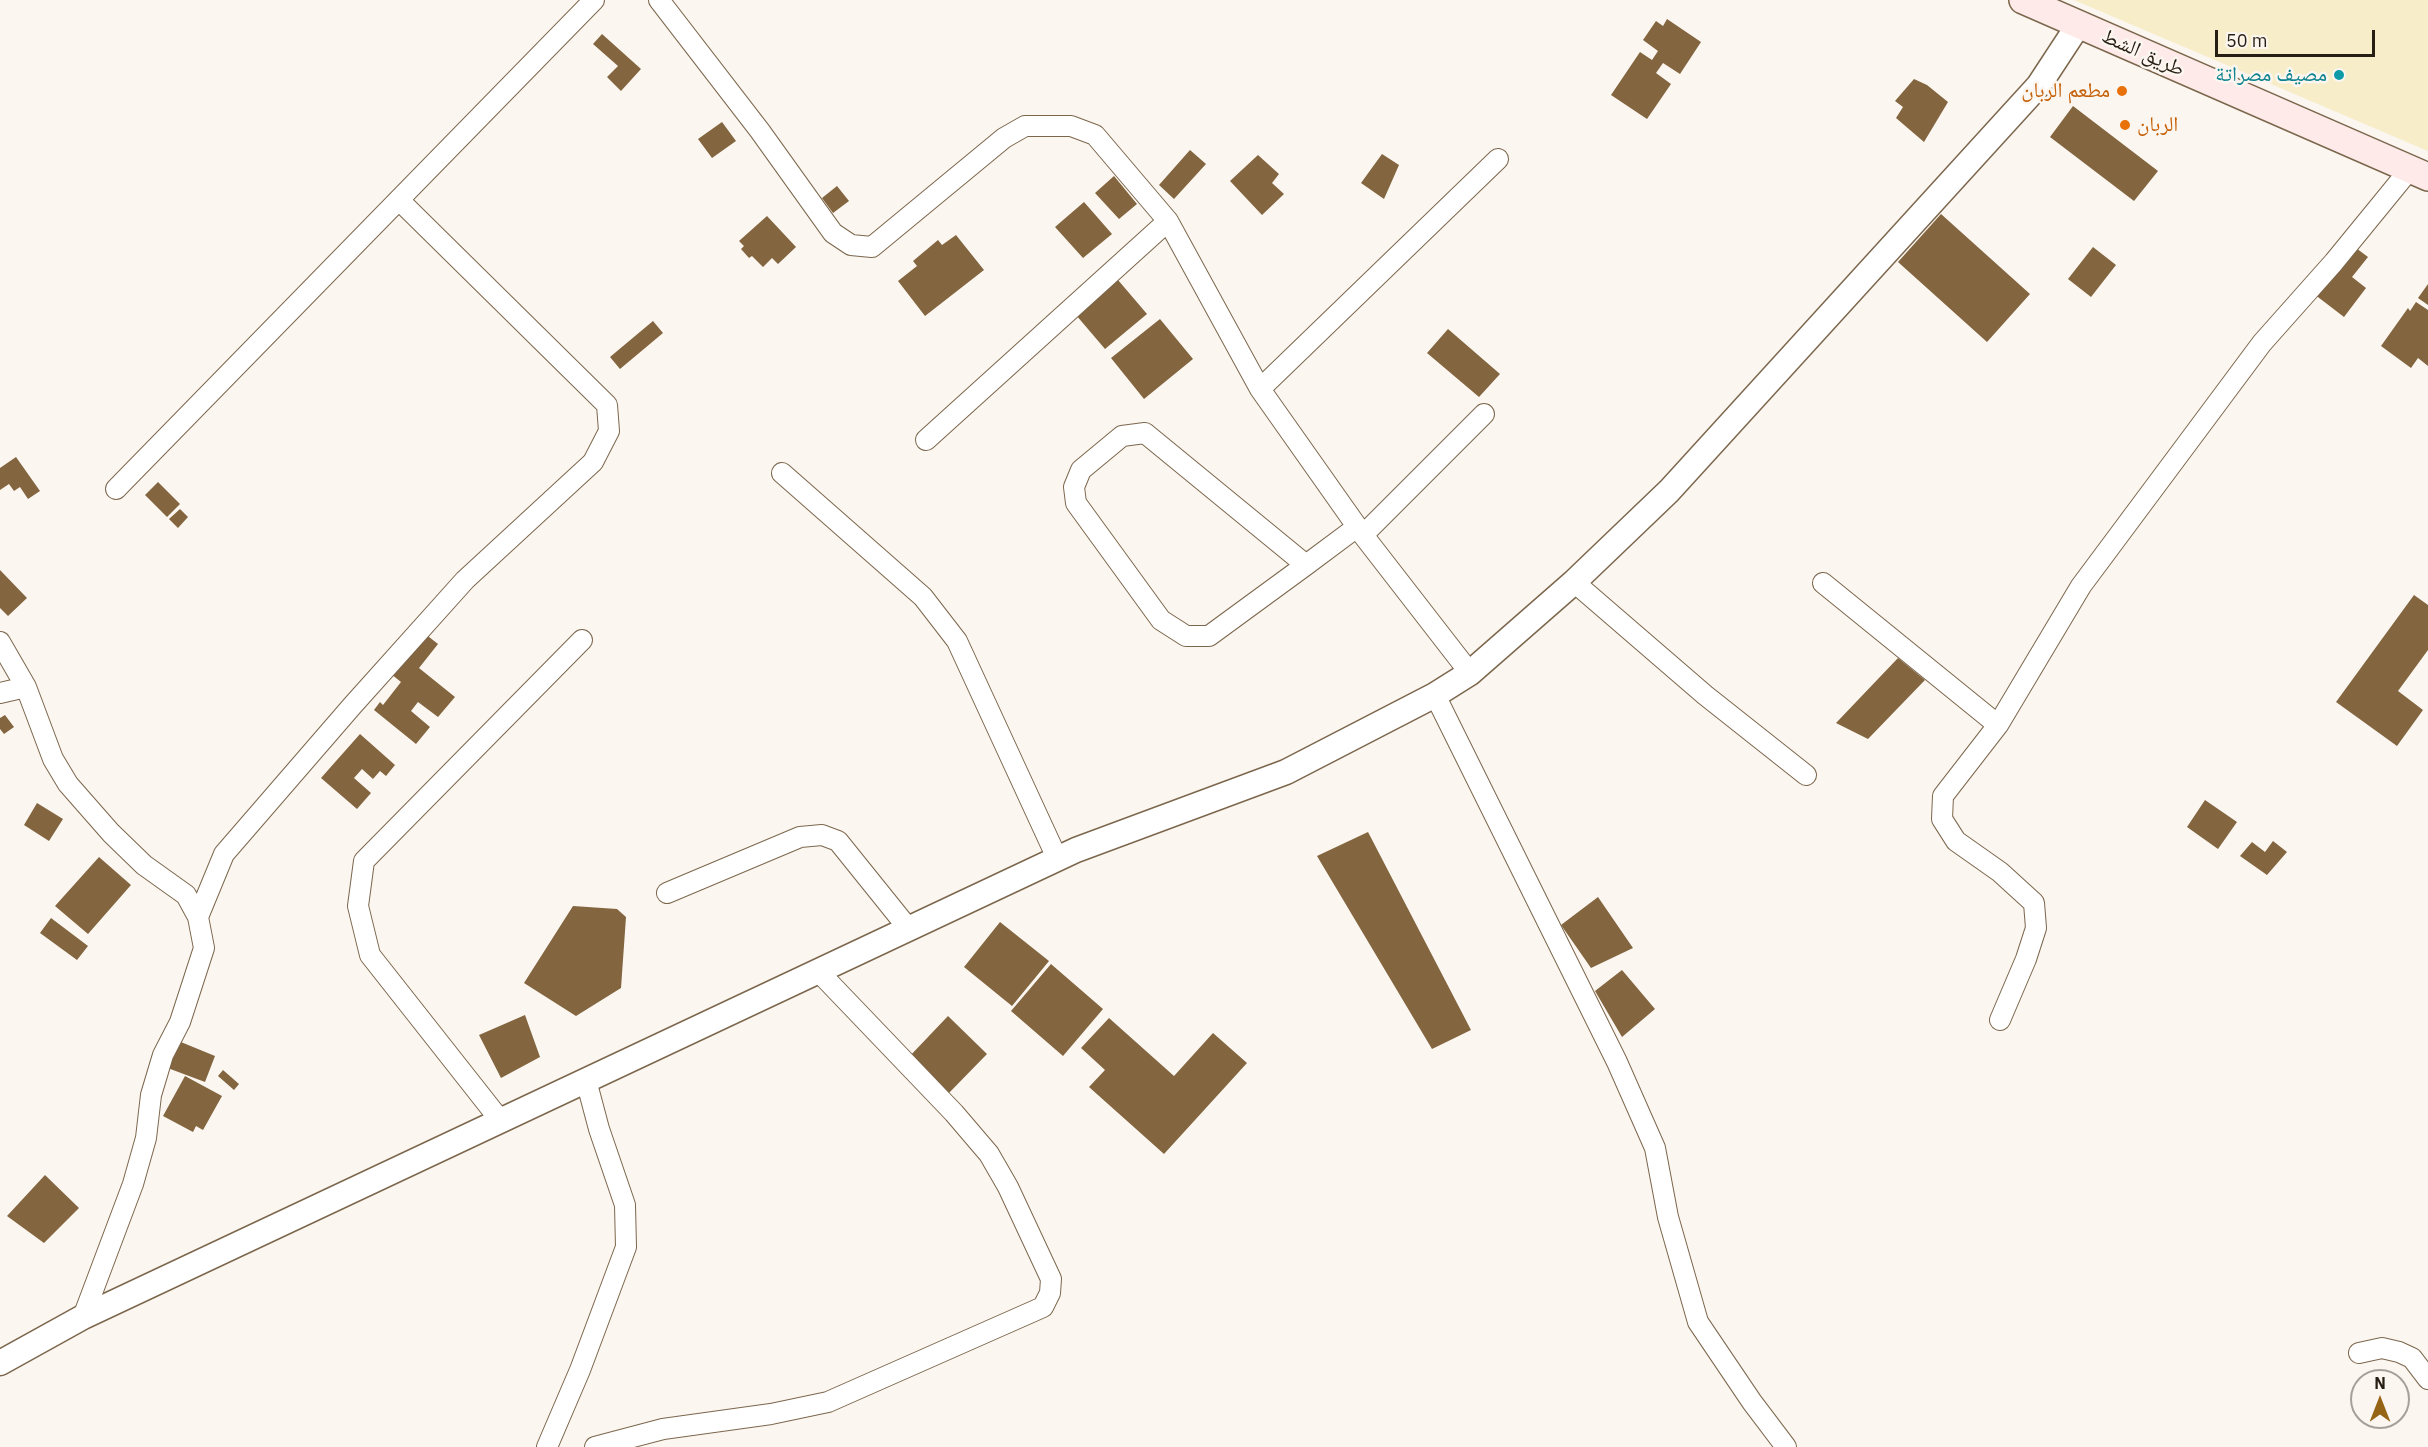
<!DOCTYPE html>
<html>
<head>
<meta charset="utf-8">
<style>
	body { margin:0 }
	#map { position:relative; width:2428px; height:1447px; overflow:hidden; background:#fbf6f0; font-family:"IBM Plex Sans",sans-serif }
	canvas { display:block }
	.north { position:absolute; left:2350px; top:1369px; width:60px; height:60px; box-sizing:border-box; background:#fbf6f0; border:2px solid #a7a098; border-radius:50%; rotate:0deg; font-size:16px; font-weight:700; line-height:24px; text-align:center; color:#281f14 }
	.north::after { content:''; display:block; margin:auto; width:21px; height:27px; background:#956515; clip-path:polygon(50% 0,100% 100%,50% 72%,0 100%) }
	.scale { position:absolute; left:2215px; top:30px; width:160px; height:27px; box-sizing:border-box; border:3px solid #281f14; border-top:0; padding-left:8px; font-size:18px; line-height:21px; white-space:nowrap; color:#281f14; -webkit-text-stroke:4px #fbf6f0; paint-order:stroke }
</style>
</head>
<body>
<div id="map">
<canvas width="2428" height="1447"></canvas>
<div class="north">N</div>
<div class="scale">50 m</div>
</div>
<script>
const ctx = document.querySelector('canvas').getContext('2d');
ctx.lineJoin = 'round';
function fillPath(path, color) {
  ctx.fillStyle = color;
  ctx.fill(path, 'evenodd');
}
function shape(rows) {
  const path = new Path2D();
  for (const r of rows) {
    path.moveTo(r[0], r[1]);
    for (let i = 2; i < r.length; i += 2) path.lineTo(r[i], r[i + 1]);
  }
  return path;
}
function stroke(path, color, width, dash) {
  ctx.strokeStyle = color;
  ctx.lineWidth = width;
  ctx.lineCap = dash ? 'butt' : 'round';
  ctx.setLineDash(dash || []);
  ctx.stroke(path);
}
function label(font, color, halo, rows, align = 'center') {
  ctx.font = font + ' "IBM Plex Sans","Noto Naskh Arabic",sans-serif';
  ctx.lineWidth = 5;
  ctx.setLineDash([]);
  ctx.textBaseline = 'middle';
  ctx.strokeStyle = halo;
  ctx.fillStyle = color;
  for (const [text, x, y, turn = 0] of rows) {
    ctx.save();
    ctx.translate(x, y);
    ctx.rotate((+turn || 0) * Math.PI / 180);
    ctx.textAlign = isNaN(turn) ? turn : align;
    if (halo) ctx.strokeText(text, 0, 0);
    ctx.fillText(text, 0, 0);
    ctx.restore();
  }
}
fillPath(shape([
	[2074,0,2428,0,2428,151]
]), '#f7edc8');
fillPath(shape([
	[1667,19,1701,42,1680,74,1663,63,1656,73,1671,84,1647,119,1611,95,1640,52,1652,60,1658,51,1643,40,1656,21,1663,26],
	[602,34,641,69,621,91,607,77,618,66,593,44],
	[1914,79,1927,85,1948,102,1924,142,1896,118,1903,107,1895,101],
	[2073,106,2158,171,2134,201,2050,137],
	[722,122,736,141,712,158,698,139],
	[1190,150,1206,164,1174,199,1159,185],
	[1382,154,1399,165,1384,199,1361,183],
	[1258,155,1279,174,1272,183,1284,194,1262,215,1230,181],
	[1114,176,1137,204,1119,219,1095,193],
	[837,186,849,201,833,213,822,198],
	[1084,202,1112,234,1083,258,1055,227],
	[1941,214,2030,294,1987,342,1898,262],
	[767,216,796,247,778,264,772,258,763,267,752,256,749,258,741,249,744,246,739,241],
	[956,235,984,270,925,316,898,281,917,266,913,261,938,240,942,245],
	[2352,245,2368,257,2352,277,2366,288,2344,317,2314,294],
	[2093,247,2116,265,2091,297,2068,279],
	[1118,280,1147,314,1105,349,1076,315],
	[2428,284,2428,305,2418,298],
	[2416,302,2428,310,2428,366,2418,358,2411,368,2381,346,2408,308,2410,311],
	[1160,319,1193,359,1144,399,1111,358],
	[653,321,663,333,620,369,610,357],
	[1448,329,1500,374,1479,397,1427,353],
	[16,457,40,491,28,499,20,487,14,491,9,484,0,490,0,468],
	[158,482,180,504,167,517,145,495],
	[180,509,188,517,178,528,169,519],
	[0,570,27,598,8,616,0,608],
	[2414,595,2428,605,2428,650,2398,691,2423,710,2397,746,2336,702],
	[424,633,438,644,419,668,455,697,438,717,418,702,411,711,430,727,416,744,374,710,380,702,383,705,401,682,391,674],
	[1898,658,1925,680,1868,739,1836,723],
	[5,715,14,727,4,734,0,729,0,718],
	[360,734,395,765,386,776,380,771,373,779,362,769,354,778,371,793,357,809,321,778],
	[2205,800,2237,822,2218,849,2187,827],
	[37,803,63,819,49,841,24,825],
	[1368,832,1471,1030,1432,1049,1317,856],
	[2273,841,2287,852,2267,875,2240,856,2252,842,2265,852],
	[99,857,131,885,88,934,55,906],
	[1598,897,1633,948,1591,968,1561,925],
	[573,906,617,909,626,917,621,988,576,1016,524,983],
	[51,918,88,946,77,960,40,933],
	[1000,922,1049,961,1012,1006,964,967],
	[1051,964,1103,1009,1063,1056,1011,1011],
	[1622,970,1655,1009,1622,1037,1595,991],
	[525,1015,540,1057,501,1078,479,1035],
	[948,1016,987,1054,947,1095,908,1058],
	[1109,1018,1174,1076,1213,1033,1247,1063,1164,1154,1089,1087,1105,1070,1081,1048],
	[176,1040,215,1056,205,1082,165,1067],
	[223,1070,239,1084,234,1090,218,1076],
	[185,1076,222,1096,203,1130,196,1126,193,1132,163,1116],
	[45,1175,79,1208,44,1243,7,1216]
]), '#83653f');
const minor = shape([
	[659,0,760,131,833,233,851,245,872,247,1004,138,1025,126,1071,126,1095,135,1168,221,1260,389,1363,535,1470,673],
	[1260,389,1498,159],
	[926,440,1168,221],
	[782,473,923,597,957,641,1057,858],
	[116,489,594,0],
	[1363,535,1484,414],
	[1306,565,1145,433,1122,436,1081,470,1074,487,1076,503,1161,620,1186,636,1209,636,1306,565,1357,527],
	[1574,582,1705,695,1806,775],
	[1823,583,1998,725],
	[0,642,26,687],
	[0,693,26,687,53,759,68,784,111,833,144,865,186,895,198,917,204,948,180,1022,163,1055,151,1095,146,1138,133,1184,83,1317],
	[1435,695,1617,1062,1655,1148,1668,1217,1698,1322,1752,1402,1786,1447],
	[667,893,800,837,822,835,838,841,908,928],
	[198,917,224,854,352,706,465,580,593,462,609,431,607,405,399,200],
	[2000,1020,2026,959,2036,928,2034,903,2000,872,1956,841,1942,819,1943,796,1998,725,2081,586,2262,343,2334,262,2410,169],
	[500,1120,370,955,358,906,364,861,582,640],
	[2359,1353,2382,1348,2399,1352,2412,1358,2428,1379],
	[547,1447,580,1370,626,1247,625,1205,599,1129,586,1080],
	[595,1447,663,1429,771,1414,828,1402,1043,1307,1050,1293,1051,1279,1008,1187,989,1154,954,1113,818,971]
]);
const tertiary = shape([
	[0,1363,83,1317,1076,850,1286,772,1435,695,1470,673,1574,582,1669,491,2039,85,2079,24]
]);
const secondary = shape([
	[2023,0,2428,177]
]);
stroke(minor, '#7c674d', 22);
stroke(tertiary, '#7c674d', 27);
stroke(secondary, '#7c674d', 30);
stroke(minor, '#fff', 20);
stroke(tertiary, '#fff', 24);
stroke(secondary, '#feeae8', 27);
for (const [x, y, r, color] of [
	[2339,75,6,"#0f9aa8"],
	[2122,91,6,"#e8710a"],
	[2125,125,6,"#e8710a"]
]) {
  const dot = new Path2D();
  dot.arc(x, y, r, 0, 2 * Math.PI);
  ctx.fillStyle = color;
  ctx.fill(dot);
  stroke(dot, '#fbf6f0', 2);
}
label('21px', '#281f14', '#fbf6f0', [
	["طريق الشط",2143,53,24]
]);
label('21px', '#0d838f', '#fbf6f0', [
	["مصيف مصراتة",2327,75]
], 'right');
label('21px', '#c56008', '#fbf6f0', [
	["مطعم الربان",2110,91],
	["الربان",2137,125,"left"]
], 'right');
</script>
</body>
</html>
